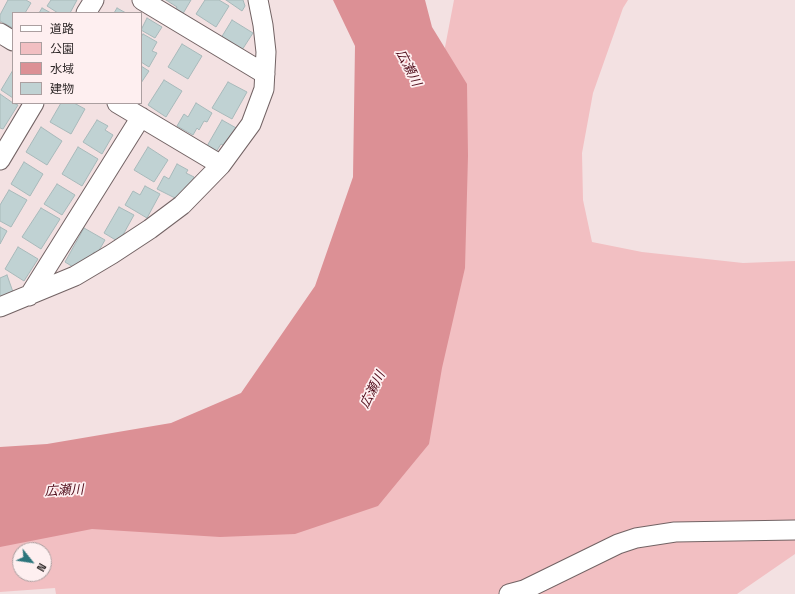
<!DOCTYPE html>
<html>
<head>
<meta charset="utf-8">
<style>
	body { margin:0 }
	#map { position:relative; width:795px; height:594px; overflow:hidden; background:#f3e1e2; font-family:"Space Grotesk","Noto Sans JP",sans-serif }
	canvas { display:block }
	.legend { position:absolute; left:12px; top:12px; width:130px; height:92px; box-sizing:border-box; background:#feeff0; border:1px solid #ab9fa0; margin:0; padding:5px 7px; list-style:none; font-size:12px; color:#2e2828 }
	.legend li { display:flex; align-items:center; gap:8px; height:20px }
	.legend b { width:20px; border:1px solid #ab9fa0 }
	.north { position:absolute; left:12px; top:542px; width:40px; height:40px; box-sizing:border-box; background:#feeff0; border:1px solid #ab9fa0; border-radius:50%; rotate:120deg; font-size:11px; font-weight:700; line-height:16px; text-align:center; color:#2e2828 }
	.north::after { content:''; display:block; margin:auto; width:14px; height:18px; background:#2c757c; clip-path:polygon(50% 0,100% 100%,50% 72%,0 100%) }
</style>
</head>
<body>
<div id="map">
<canvas width="795" height="594"></canvas>
<ul class="legend">
<li><b style="height:5px;background:#fff"></b>道路</li>
<li><b style="height:11px;background:#f2bfc2"></b>公園</li>
<li><b style="height:11px;background:#dc9095"></b>水域</li>
<li><b style="height:11px;background:#c0d2d3"></b>建物</li>
</ul>
<div class="north">N</div>
</div>
<script>
const ctx = document.querySelector('canvas').getContext('2d');
ctx.lineJoin = 'round';
function fillPath(path, color) {
  ctx.fillStyle = color;
  ctx.fill(path, 'evenodd');
}
function shape(rows) {
  const path = new Path2D();
  for (const r of rows) {
    path.moveTo(r[0], r[1]);
    for (let i = 2; i < r.length; i += 2) path.lineTo(r[i], r[i + 1]);
  }
  return path;
}
function stroke(path, color, width, dash) {
  ctx.strokeStyle = color;
  ctx.lineWidth = width;
  ctx.lineCap = dash ? 'butt' : 'round';
  ctx.setLineDash(dash || []);
  ctx.stroke(path);
}
function label(font, color, halo, rows, align = 'center') {
  ctx.font = font + ' "Space Grotesk","Noto Sans JP",sans-serif';
  ctx.lineWidth = 3.5;
  ctx.setLineDash([]);
  ctx.textBaseline = 'middle';
  ctx.strokeStyle = halo;
  ctx.fillStyle = color;
  for (const [text, x, y, turn = 0] of rows) {
    ctx.save();
    ctx.translate(x, y);
    ctx.rotate((+turn || 0) * Math.PI / 180);
    ctx.textAlign = isNaN(turn) ? turn : align;
    if (halo) ctx.strokeText(text, 0, 0);
    ctx.fillText(text, 0, 0);
    ctx.restore();
  }
}
fillPath(shape([
	[454,0,628,0,623,8,593,93,582,153,583,200,592,242,642,252,743,263,795,261,795,554,737,594,56,594,55,588,0,592,0,451,229,427,342,286,442,63],
	[20,550,44,550,44,574,20,574]
]), '#f2bfc2');
fillPath(shape([
	[333,0,425,0,432,27,467,84,468,156,465,268,442,368,429,444,378,506,295,534,220,537,92,529,0,547,0,447,47,444,171,423,241,393,315,286,353,177,355,46]
]), '#dc9095');
const building = shape([
	[8,0,26,0,31,3,25,13,13,13,13,28,0,21,0,15,8,0],
	[51,0,77,0,70,13,58,13,47,6,51,0],
	[166,0,191,0,181,17,174,13,177,7,166,0],
	[205,0,219,0,229,6,216,27,196,14,205,0],
	[226,0,243,0,245,6,242,11,226,0],
	[42,8,51,13,39,13,42,8],
	[117,8,126,13,114,13,117,8],
	[147,18,162,27,155,38,141,30,147,18],
	[232,20,253,33,242,50,221,38,232,20],
	[143,34,157,42,152,51,157,53,149,67,141,62,141,37,143,34],
	[182,44,202,56,188,79,168,67,182,44],
	[141,66,149,71,141,83,141,66],
	[13,70,13,98,1,90,13,70],
	[164,80,182,91,166,117,148,105,164,80],
	[228,82,247,92,232,119,212,108,228,82],
	[0,94,13,103,18,105,3,129,0,128,0,94],
	[61,103,74,103,85,109,71,134,50,122,61,103],
	[196,103,212,113,207,122,204,121,199,130,197,128,193,135,177,126,184,114,188,117,196,103],
	[97,120,108,126,105,130,113,135,102,154,83,142,97,120],
	[222,120,238,129,227,147,221,144,216,152,207,146,222,120],
	[41,127,62,141,47,165,26,152,41,127],
	[78,147,98,159,82,186,62,174,78,147],
	[148,147,168,160,154,182,134,170,148,147],
	[24,162,43,174,30,196,11,184,24,162],
	[177,164,188,170,186,173,194,177,181,201,157,189,164,176,169,179,177,164],
	[57,184,75,195,62,215,44,204,57,184],
	[145,186,160,194,147,218,125,205,133,191,140,195,145,186],
	[9,190,27,200,11,227,0,221,0,205,9,190],
	[119,207,134,215,119,242,104,233,119,207],
	[41,208,60,219,41,249,22,237,41,208],
	[0,227,7,231,0,244,0,227],
	[84,228,105,240,97,254,94,252,85,267,78,270,65,262,84,228],
	[18,247,38,259,24,281,5,269,18,247],
	[7,275,13,292,0,297,0,278,7,275]
]);
fillPath(building, '#c0d2d3');
stroke(building, '#a7b9ba', 1);
const minor = shape([
	[142,0,265,74],
	[86,13,94,0],
	[0,33,13,41],
	[117,103,221,165],
	[0,160,34,103],
	[29,296,141,117],
	[0,307,75,276,112,254,150,229,182,205,221,165,251,124,264,89,266,52,263,25,258,0],
	[509,594,524,590,618,544,636,538,675,532,795,530]
]);
stroke(minor, '#726364', 21);
stroke(minor, '#fff', 19);
label('italic 13px', '#510d1b', '#feeff0', [
	["広瀬川",408,68,63],
	["広瀬川",373,390,-63],
	["広瀬川",64,491,-3]
]);
</script>
</body>
</html>
